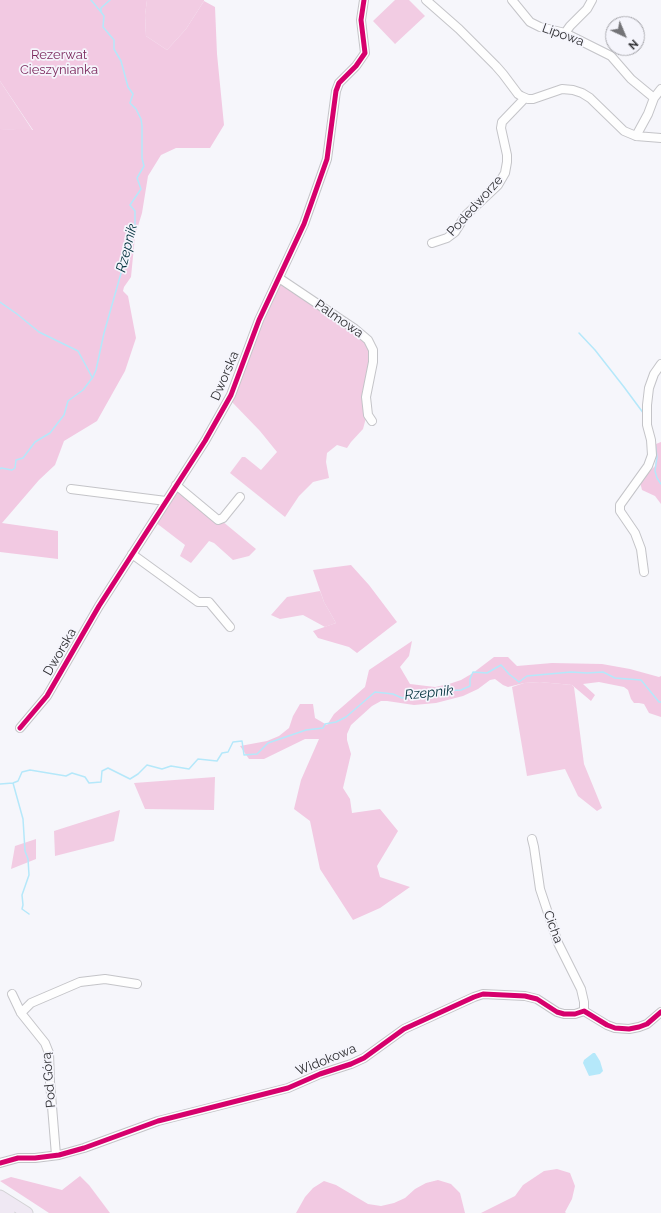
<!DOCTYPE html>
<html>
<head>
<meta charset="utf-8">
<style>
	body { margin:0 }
	#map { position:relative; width:661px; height:1213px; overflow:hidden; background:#f6f6fb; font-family:Raleway,sans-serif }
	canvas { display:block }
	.north { position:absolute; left:605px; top:16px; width:40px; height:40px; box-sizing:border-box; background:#f5f5fc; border:1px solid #a5a5aa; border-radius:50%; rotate:136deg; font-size:11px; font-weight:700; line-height:16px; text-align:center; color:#2d2d30 }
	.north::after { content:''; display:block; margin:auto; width:14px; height:18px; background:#737377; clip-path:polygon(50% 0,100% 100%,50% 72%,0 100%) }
</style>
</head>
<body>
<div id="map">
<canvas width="661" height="1213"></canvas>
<div class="north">N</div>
</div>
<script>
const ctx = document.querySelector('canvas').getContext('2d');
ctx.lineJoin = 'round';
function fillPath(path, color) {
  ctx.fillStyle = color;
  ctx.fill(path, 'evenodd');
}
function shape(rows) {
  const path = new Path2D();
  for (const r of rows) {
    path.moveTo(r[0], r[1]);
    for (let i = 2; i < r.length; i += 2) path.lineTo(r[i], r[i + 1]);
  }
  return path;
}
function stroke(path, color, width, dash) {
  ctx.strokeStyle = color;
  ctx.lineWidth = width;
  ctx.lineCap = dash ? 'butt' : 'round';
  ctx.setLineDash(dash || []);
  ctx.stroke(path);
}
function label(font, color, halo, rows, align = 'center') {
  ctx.font = font + ' Raleway,sans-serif';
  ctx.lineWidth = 3.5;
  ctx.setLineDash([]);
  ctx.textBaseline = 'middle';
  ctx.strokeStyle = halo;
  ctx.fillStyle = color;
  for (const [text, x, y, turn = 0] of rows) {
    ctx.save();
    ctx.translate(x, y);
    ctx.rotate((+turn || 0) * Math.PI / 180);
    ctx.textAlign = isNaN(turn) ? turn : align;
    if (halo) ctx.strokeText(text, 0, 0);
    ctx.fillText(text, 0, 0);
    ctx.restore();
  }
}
fillPath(shape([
	[147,0,204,0,204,1,186,29,167,50,146,36,145,15],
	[395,0,409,0,425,16,395,44,373,21],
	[0,81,33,131,0,129],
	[280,282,364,339,369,345,369,368,362,393,366,418,363,429,351,442,347,448,337,445,327,453,326,462,329,478,313,482,299,496,285,517,230,473,242,457,245,457,261,470,277,452,260,431,232,402,264,311],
	[175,490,217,522,222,521,256,549,249,556,233,560,214,543,209,541,191,563,180,556,185,545,155,522],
	[320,591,324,602,336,623,325,627,303,615,280,619,271,615,287,597],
	[540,682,572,685,574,687,584,764,602,808,597,811,578,796,565,769,527,776,512,687,524,683],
	[215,777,214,810,145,809,134,783],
	[120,810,114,841,55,856,54,831],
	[36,839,36,859,11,869,15,846]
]), '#f2cce3');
fillPath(shape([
	[0,0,147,0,145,15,146,36,167,50,186,29,204,1,215,7,217,54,224,125,210,148,176,148,161,155,148,176,142,213,135,236,131,277,124,287,123,291,128,296,136,338,125,371,97,421,64,441,55,465,39,480,2,523,58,531,58,559,0,552,0,129,33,130,0,81],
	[661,442,661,504,655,496,642,490,640,482,655,466,656,459,651,446],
	[351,565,369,585,397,622,357,653,349,647,318,638,313,631,336,623,324,602,313,570],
	[412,641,409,656,400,667,410,684,435,687,449,684,461,680,473,673,494,657,508,657,517,666,552,663,602,664,630,669,659,677,661,676,661,717,649,713,644,704,639,703,634,703,631,699,628,690,624,687,599,682,583,684,595,695,591,701,572,685,540,682,524,683,508,687,503,685,495,679,490,680,478,689,463,696,436,703,414,705,387,701,381,701,372,706,351,725,347,734,347,740,351,754,343,788,350,799,352,813,380,809,398,831,377,866,380,877,410,887,380,908,353,920,320,869,310,821,294,809,301,780,319,739,305,739,264,759,249,759,240,746,267,741,279,736,289,728,293,716,300,704,313,704,315,718,327,725,334,714,365,687,369,670],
	[557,1169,570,1173,575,1186,572,1199,565,1212,566,1213,481,1213,515,1196,523,1185,544,1171],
	[80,1176,89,1185,110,1213,49,1213,0,1181,11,1177,62,1190],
	[438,1180,451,1184,460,1193,465,1213,296,1213,305,1197,313,1188,324,1181,336,1185,368,1204,381,1206,394,1203,405,1198,415,1189,426,1183]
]), '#f2c9e2');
fillPath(shape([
	[593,1053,595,1053,600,1061,603,1071,600,1074,589,1076,583,1063,584,1060]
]), '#b5e8fa');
stroke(shape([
	[91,0,101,12],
	[0,302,17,314,39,332,78,351,92,377],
	[579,333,595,350,624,387,644,414],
	[655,442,657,457,655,471,657,478,661,484],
	[0,469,1,468,12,470,15,468,16,460,23,458,35,442,50,433,64,415,68,401,83,390,93,377,96,370,104,333,135,224,135,211,130,205,141,189,137,178,144,166,142,158,142,126,141,119,136,109,130,103,133,94,128,87,121,61,114,49,114,40,103,27,104,16,101,12,101,8,110,0],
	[13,783,23,819,25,851,28,859,29,875,22,895,23,905,22,909,29,914],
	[0,784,13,783,18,781,22,772,30,770,66,776,72,773,85,777,89,783,101,782,102,771,108,768,130,779,138,774,147,765,162,769,171,766,189,769,198,759,217,761,222,753,228,752,233,742,242,741,244,755,257,754,268,743,306,730,323,728,325,724,336,722,346,717,375,692,393,694,402,698,425,693,436,695,444,691,461,690,470,686,470,679,473,672,487,673,501,665,509,674,519,682,527,676,571,672,587,673,603,672,615,678,641,680,659,702,661,702]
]), '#b5e8fa', 1.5);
const minor = shape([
	[426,0,459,29,496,66,503,74,518,94,521,96,528,99,533,99,562,89,573,90,582,93,590,98,624,131,636,136,661,138],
	[512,0,530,22,540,27,565,33,611,56,631,79,654,98],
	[565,33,570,26,587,9,592,0],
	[636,136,648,114,654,98,661,89],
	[432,243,447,238,455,232,465,216,498,185,505,173,507,162,507,155,501,128,502,122,525,98],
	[279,278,355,329,368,340,373,350,373,362,366,397,368,415,372,421],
	[176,485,218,520,223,518,240,497],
	[71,489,166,501],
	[132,554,198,602,209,602,230,627],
	[644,572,641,549,635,533,620,511,620,505,648,466,652,455,651,440,647,425,647,405,649,388,654,374,661,364],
	[20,728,47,696,99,606,205,441,231,395,259,320,304,224,327,159,336,91,339,83,356,66,365,53,361,20,364,0],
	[532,839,534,847,540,889,558,943,581,989,584,1002,584,1011],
	[12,994,21,1013,45,1043,49,1053,50,1082,56,1155],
	[21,1013,31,1003,80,982,105,979,137,984],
	[0,1163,18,1158,35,1158,59,1155,84,1148,158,1121,288,1088,320,1074,351,1064,364,1058,404,1029,474,997,483,994,525,996,537,999,557,1012,564,1014,575,1014,584,1011,607,1025,615,1028,629,1029,639,1027,647,1024,661,1012]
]);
const highway = shape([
	[0,1196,27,1213],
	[0,1207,9,1213]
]);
stroke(minor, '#c4c4c8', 10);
stroke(highway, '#d2d2d4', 13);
stroke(minor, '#fefefe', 8);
stroke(highway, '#efe8f3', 11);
stroke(shape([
	[20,728,47,696,99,606,205,441,231,395,259,320,304,224,327,159,336,91,339,83,356,66,365,53,361,20,364,0],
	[0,1163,18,1158,35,1158,59,1155,84,1148,158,1121,288,1088,320,1074,351,1064,364,1058,404,1029,474,997,483,994,525,996,537,999,557,1012,564,1014,575,1014,584,1011,607,1025,615,1028,629,1029,639,1027,647,1024,661,1012]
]), '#d6006c', 5);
label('13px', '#2d2d30', '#f5f5fc', [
	["Lipowa",563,35,20],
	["Podedworze",475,206,-48],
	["Palmowa",339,319,35],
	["Dworska",225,376,-67],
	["Dworska",60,652,-60],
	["Cicha",553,927,70],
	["Widokowa",326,1060,-22],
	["Pod Górą",49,1080,-95]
]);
label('13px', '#7d2a5e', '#f5f5fc', [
	["Rezerwat",59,55],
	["Cieszynianka",59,70]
]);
label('italic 14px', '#00303c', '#f5f5fc', [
	["Rzepnik",127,248,-76],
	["Rzepnik",429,693,-6]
]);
</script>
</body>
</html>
